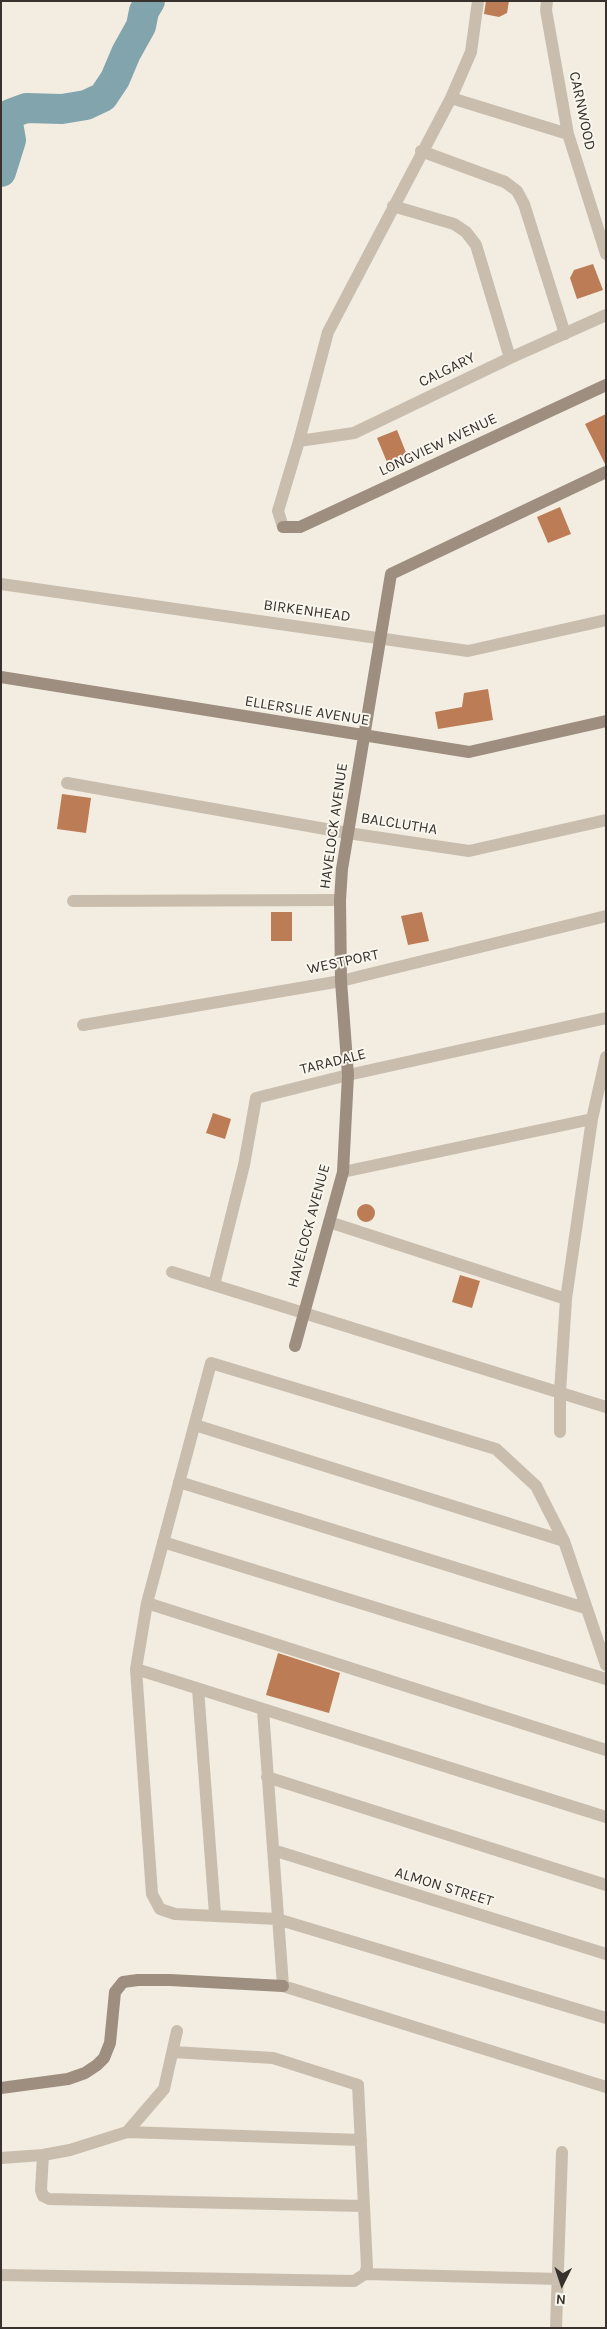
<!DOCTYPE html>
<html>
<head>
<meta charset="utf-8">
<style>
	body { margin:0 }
	#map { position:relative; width:607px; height:2329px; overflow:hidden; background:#f2ece1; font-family:Karla,sans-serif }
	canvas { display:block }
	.frame { position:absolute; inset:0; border:2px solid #38312c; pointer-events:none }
	.north { position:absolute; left:537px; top:2259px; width:50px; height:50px; -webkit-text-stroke:4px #f9f6ee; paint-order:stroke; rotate:184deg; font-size:14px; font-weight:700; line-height:20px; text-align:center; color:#38312c }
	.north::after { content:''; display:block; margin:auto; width:18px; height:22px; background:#38312c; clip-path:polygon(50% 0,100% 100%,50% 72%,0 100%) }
</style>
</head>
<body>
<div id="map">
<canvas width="607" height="2329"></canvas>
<div class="frame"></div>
<div class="north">N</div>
</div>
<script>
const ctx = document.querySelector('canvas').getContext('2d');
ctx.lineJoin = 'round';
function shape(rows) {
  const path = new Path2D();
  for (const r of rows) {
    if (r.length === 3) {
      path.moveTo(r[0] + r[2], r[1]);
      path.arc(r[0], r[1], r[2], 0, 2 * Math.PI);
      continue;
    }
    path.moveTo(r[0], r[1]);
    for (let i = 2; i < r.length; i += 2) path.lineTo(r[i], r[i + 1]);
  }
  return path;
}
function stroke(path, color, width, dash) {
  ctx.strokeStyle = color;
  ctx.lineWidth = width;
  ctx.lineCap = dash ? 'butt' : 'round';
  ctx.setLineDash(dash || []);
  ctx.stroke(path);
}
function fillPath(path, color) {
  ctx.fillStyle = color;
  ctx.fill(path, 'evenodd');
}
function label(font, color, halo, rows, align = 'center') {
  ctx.font = font + ' Karla,sans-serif';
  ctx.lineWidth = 4;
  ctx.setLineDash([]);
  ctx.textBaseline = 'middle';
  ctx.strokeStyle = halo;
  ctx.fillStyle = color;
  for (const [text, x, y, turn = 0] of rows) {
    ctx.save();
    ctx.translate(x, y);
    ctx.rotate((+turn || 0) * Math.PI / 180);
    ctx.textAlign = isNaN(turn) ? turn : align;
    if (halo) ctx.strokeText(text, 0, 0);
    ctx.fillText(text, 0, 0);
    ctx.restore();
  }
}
stroke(shape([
	[1,172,11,140,8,123,10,114,26,108,62,109,86,105,103,97,115,79,126,53,141,26,144,11,150,1]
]), '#82a5ad', 30);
fillPath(shape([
	[486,1,509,1,507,13,499,17,484,14],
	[593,264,603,290,577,299,570,278,574,270],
	[606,414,606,464,605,464,585,424],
	[397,430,409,460,389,467,377,438],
	[560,507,571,534,548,543,537,517],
	[488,689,493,720,438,729,435,712,462,707,464,693],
	[62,794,91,798,86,833,57,829],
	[271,912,292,912,292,941,271,941],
	[422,912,429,941,408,945,401,916],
	[213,1113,231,1119,225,1139,206,1133],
	[366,1213,9],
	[460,1275,480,1281,472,1308,452,1302],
	[278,1653,340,1673,329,1713,266,1695]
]), '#bc7c55');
stroke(shape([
	[547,1,546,10,568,134,606,254],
	[451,98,568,134],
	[421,151,505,182,517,191,524,204,565,334],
	[393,206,454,224,466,232,476,245,510,358],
	[299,441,354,433,510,358,606,315],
	[283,527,278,511,299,441,328,332,451,98,471,52,478,1],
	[1,584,468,651,606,620],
	[67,783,348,833,469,851,606,820],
	[73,901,340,900],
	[83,1025,341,981,606,916],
	[343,1172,592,1119],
	[329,1222,566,1299],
	[172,1272,606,1407],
	[214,1285,244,1165,256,1098,348,1075,606,1018],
	[195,1425,564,1541],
	[560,1432,560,1392,566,1299,592,1119,606,1057],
	[179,1482,585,1608],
	[163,1542,606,1679],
	[147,1603,606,1750],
	[606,1665,564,1541,536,1486,496,1449,211,1363,147,1603,136,1669,152,1894,160,1909,175,1914,277,1919,606,2018],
	[136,1669,606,1817],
	[198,1689,215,1914],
	[263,1710,283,1986,606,2087],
	[267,1777,606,1885],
	[273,1850,606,1954],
	[173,2052,273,2058,358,2085,367,2267,365,2274],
	[127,2132,164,2089,177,2031],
	[43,2155,41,2190,43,2196,49,2199,364,2206],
	[1,2158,43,2155,70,2150,127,2132,361,2140],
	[1,2275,354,2281,365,2274,559,2279],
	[556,2328,562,2152]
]), '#c9beae', 12);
stroke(shape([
	[283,527,300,527,606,385],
	[1,677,469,752,606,721],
	[295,1346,343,1172,348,1075,341,981,340,900,342,869,391,574,606,472],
	[1,2088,68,2079,85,2073,97,2065,104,2058,110,2043,115,1992,123,1982,138,1980,170,1980,283,1986]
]), '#9d8e7f', 12);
label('15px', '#38312c', '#f9f6ee', [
	["CARNWOOD",582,111,78],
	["CALGARY",447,370,-26],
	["LONGVIEW AVENUE",438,445,-25],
	["BIRKENHEAD",307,611,8],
	["ELLERSLIE AVENUE",307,711,9],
	["BALCLUTHA",399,824,9],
	["HAVELOCK AVENUE",334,826,-82],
	["WESTPORT",343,962,-12],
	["TARADALE",333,1062,-14],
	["HAVELOCK AVENUE",309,1226,-75],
	["ALMON STREET",444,1887,17]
]);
</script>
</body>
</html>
